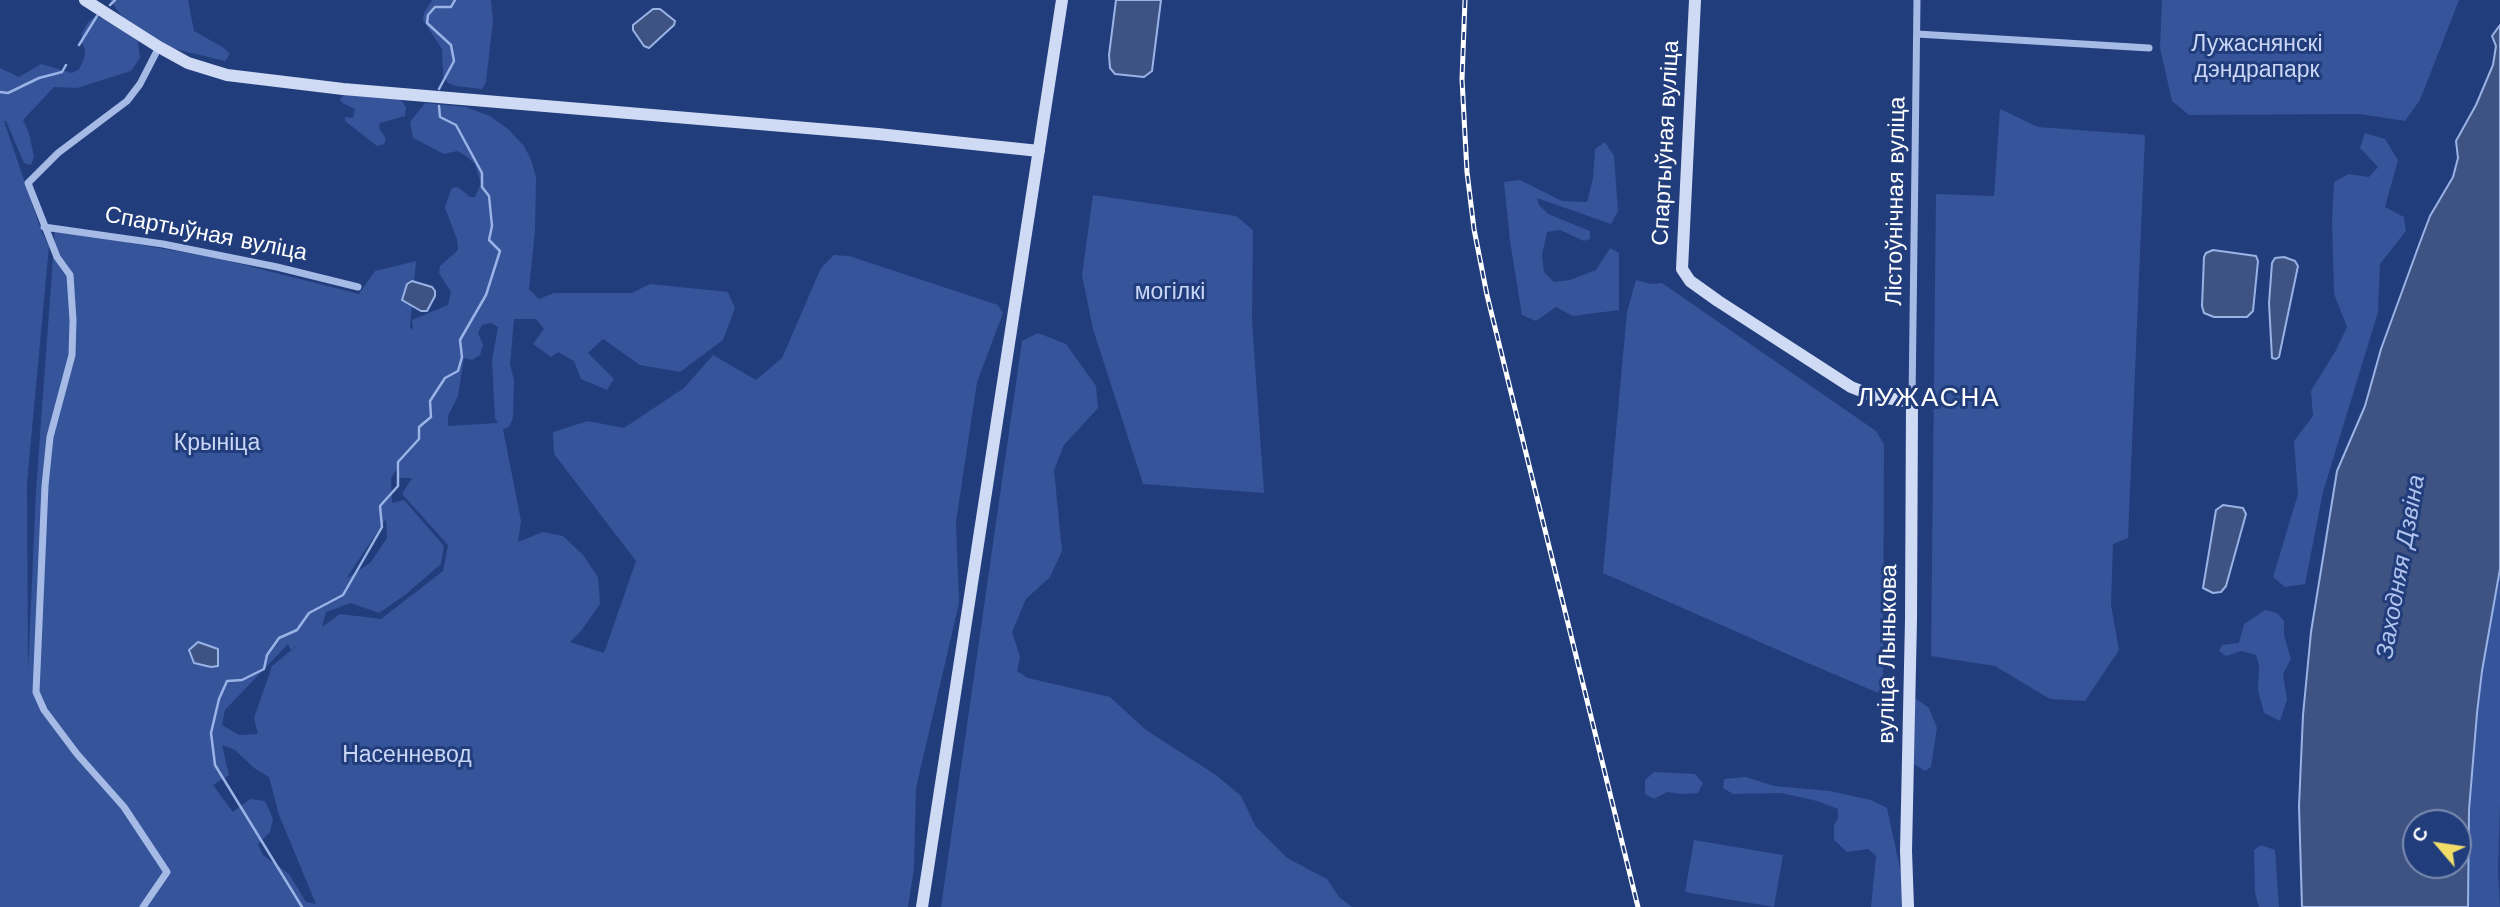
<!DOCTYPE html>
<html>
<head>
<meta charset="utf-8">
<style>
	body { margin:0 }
	#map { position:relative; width:2500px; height:907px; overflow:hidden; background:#223d7c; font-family:"Work Sans",sans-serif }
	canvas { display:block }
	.north { position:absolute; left:2402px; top:809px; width:70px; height:70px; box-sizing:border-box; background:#223d7c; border:2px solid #7a8bb0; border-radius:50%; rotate:299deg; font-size:19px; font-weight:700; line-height:28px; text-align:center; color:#fff }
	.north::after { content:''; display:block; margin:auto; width:24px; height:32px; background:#f1dd68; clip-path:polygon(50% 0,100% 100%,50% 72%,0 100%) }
</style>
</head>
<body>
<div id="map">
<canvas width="2500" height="907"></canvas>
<div class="north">С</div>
</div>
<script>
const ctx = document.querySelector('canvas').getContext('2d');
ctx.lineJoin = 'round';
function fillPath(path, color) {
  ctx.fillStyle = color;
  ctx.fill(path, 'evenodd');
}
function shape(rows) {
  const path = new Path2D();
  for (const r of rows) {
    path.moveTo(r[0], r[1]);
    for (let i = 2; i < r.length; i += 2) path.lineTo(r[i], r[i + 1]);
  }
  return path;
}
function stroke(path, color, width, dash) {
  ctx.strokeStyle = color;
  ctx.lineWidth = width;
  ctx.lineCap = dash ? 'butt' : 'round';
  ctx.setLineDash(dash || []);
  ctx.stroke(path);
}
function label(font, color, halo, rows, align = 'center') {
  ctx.font = font + ' "Work Sans",sans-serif';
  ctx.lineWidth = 6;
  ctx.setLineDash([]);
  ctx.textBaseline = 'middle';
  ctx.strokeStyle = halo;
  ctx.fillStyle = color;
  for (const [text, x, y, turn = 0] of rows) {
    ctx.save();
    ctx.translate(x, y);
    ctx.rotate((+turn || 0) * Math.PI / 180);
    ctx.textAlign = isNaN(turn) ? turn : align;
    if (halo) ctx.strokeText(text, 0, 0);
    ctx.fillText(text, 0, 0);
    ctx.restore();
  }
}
fillPath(shape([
	[110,0,188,0,194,31,224,48,230,54,225,61,171,48,124,19],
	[432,0,491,0,493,21,486,82,482,89,456,86,448,83,443,76,442,49,423,20,424,13],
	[2162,0,2459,0,2420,100,2405,121,2360,114,2189,115,2172,101,2160,48],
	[95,17,109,19,138,41,140,58,131,71,77,88,54,87,23,120,29,133,34,157,31,165,24,163,6,121,4,121,41,230,49,246,27,483,28,671,36,490,55,230,217,258,359,294,375,271,416,261,410,328,413,329,412,320,448,305,451,292,439,273,440,266,458,250,457,239,445,208,449,195,452,188,458,187,470,197,475,197,481,184,475,164,466,156,457,151,444,154,413,138,410,122,425,103,466,107,490,116,508,129,524,146,531,160,536,177,535,230,529,289,539,299,554,293,632,293,650,284,728,292,735,308,723,340,680,372,640,365,603,339,588,353,614,379,607,390,581,379,574,361,558,352,551,357,533,344,544,329,536,319,514,319,510,364,514,380,513,418,509,427,503,429,521,521,518,542,543,532,563,536,583,555,598,577,600,604,581,631,570,642,604,653,636,561,554,454,553,432,588,421,624,428,684,388,713,355,756,380,782,358,821,268,834,255,849,256,998,305,1003,313,977,382,956,522,959,603,916,788,914,869,908,907,0,907,0,68,19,77,41,64,72,73,79,69,84,59,85,49,81,41,82,33,88,22],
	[491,323,498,327,492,360,495,418,498,423,448,426,448,416,458,396,464,358,472,360,480,355,483,345,478,333,482,325],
	[400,464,399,478,412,478,402,494,448,545,443,571,381,619,340,614,322,627,326,612,351,603,379,613,405,595,441,564,444,546,404,500,392,503,391,478],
	[386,519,387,538,371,562,346,579],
	[304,640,272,666,254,718,258,734,239,735,222,725,225,710,288,644,291,650],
	[222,745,235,750,254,768,269,777,279,815,316,904,306,902,289,874,263,855,258,844,270,832,273,819,265,801,250,799,233,812,213,785,229,775],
	[346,93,389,97,401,100,406,107,405,116,380,123,379,128,386,139,384,144,377,146,345,121,345,117,353,118,355,109,342,103,340,99],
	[2000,109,2038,127,2145,135,2128,538,2113,544,2111,605,2119,650,2085,701,2050,699,1995,666,1931,656,1936,194,1994,196],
	[2365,133,2385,139,2398,160,2385,207,2404,217,2406,231,2380,264,2378,312,2323,492,2305,584,2285,587,2273,577,2298,494,2294,441,2313,416,2311,391,2336,350,2347,327,2334,294,2332,221,2334,182,2349,174,2369,177,2378,167,2360,148],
	[1605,142,1614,156,1618,211,1611,224,1537,198,1539,205,1548,214,1590,231,1590,239,1584,241,1560,230,1547,232,1542,255,1544,272,1554,282,1570,280,1596,270,1610,248,1619,253,1619,310,1573,316,1556,307,1536,321,1522,315,1510,241,1504,182,1520,180,1562,201,1587,202,1593,178,1595,149],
	[1093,195,1236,216,1253,230,1252,321,1264,493,1143,484,1093,329,1082,275],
	[1636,280,1650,284,1662,283,1876,431,1884,444,1883,692,1876,692,1803,661,1603,573,1627,312],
	[1038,333,1066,344,1096,386,1098,408,1064,445,1054,470,1062,551,1050,577,1026,599,1012,632,1020,657,1017,671,1028,678,1110,697,1146,730,1216,775,1241,796,1256,827,1287,858,1327,879,1339,897,1352,907,941,907,1022,341],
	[2500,569,2500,805,2498,872,2500,907,2468,907,2469,810,2477,713,2482,671],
	[2265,610,2277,613,2284,621,2284,635,2291,659,2283,674,2287,700,2280,721,2264,713,2258,691,2259,665,2256,655,2241,651,2226,656,2219,651,2222,645,2239,643,2244,624],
	[1915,698,1929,708,1937,728,1931,767,1925,771,1914,764],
	[1654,772,1695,774,1703,783,1698,793,1681,794,1667,792,1654,799,1645,794,1645,780],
	[1746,777,1774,786,1830,791,1871,800,1887,808,1901,873,1905,907,1871,907,1876,856,1868,849,1847,852,1834,840,1834,825,1838,818,1838,809,1817,801,1781,793,1733,794,1723,788,1724,779],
	[1694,840,1783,855,1774,907,1685,892],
	[2261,845,2275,850,2279,907,2259,907,2255,893,2254,850]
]), '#35549a');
const water = shape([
	[1116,0,1161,0,1152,71,1144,77,1115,74,1110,68,1109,55,1116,0],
	[653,9,660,9,675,21,674,25,649,48,644,46,633,30,633,25,653,9],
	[2500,25,2500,569,2482,671,2477,713,2469,810,2468,907,2302,907,2299,806,2303,715,2311,632,2337,471,2365,406,2381,349,2419,245,2430,216,2453,177,2458,158,2456,141,2476,105,2493,65,2496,46,2492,36,2500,25],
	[2416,823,2458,823,2458,865,2416,865,2416,823],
	[2213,250,2256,256,2258,261,2253,311,2247,317,2214,317,2204,313,2202,306,2204,257,2206,253,2213,250],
	[2284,257,2295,261,2298,266,2279,357,2276,359,2272,358,2269,303,2272,263,2275,258,2284,257],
	[412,281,432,287,435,291,435,296,427,311,421,311,402,300,407,284,412,281],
	[2223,505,2243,508,2246,514,2226,586,2221,592,2213,593,2203,588,2216,510,2223,505],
	[198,642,218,649,218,666,211,667,194,663,189,650,198,642]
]);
fillPath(water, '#3f5382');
stroke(water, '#99b3e7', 2);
stroke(shape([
	[110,5,115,0],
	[79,45,97,16],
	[439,89,454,61,451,45,427,23,428,15,435,7,451,7,455,0],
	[0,92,8,93,39,78,62,72,66,65],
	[302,907,215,765,211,733,219,699,227,681,242,680,264,669,267,655,279,638,297,630,309,613,343,595,382,527,380,506,398,486,398,462,419,439,419,427,431,417,430,401,445,378,458,371,462,357,460,340,486,295,500,251,489,240,492,226,489,196,482,187,482,173,456,125,440,117,439,106]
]), '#99b3e7', 2.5);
stroke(shape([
	[1917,34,2149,48],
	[44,227,163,244,277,267,358,287],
	[1912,402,1917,0],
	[143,907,167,872,124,807,77,754,44,710,36,692,45,486,50,437,72,355,73,320,70,275,57,257,28,183,58,153,127,101,140,84,159,47]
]), '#a6bae6', 7);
stroke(shape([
	[85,0,159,47,188,63,227,75,343,89,878,134,1039,151],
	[1695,0,1682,269,1690,281,1718,301,1851,387,1874,396,1912,402,1911,620,1906,851,1908,907],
	[922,907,1062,0]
]), '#cfdaf5', 12);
const rail = shape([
	[1465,0,1462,79,1467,172,1474,229,1487,295,1638,907]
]);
stroke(rail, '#fff', 5);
stroke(rail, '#223d7c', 2.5, [8]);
label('23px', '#c9d6f5', '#223d7c', [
	["Лужаснянскі",2257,44],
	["дэндрапарк",2257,70],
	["могілкі",1170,292],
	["Крыніца",217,443],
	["Насенневод",407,755]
]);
label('23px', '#fff', '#223d7c', [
	["Спартыўная вуліца",1666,143,-87],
	["Лістоўнічная вуліца",1896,201,-89],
	["Спартыўная вуліца",206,234,11],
	["вуліца Лынькова",1888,654,-89]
]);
label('italic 24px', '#b1c4ee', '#223d7c', [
	["Заходняя Дзвіна",2401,567,-80]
]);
ctx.letterSpacing = '2px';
label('26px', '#fff', '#223d7c', [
	["ЛУЖАСНА",1929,398]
]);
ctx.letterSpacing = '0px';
</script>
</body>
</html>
